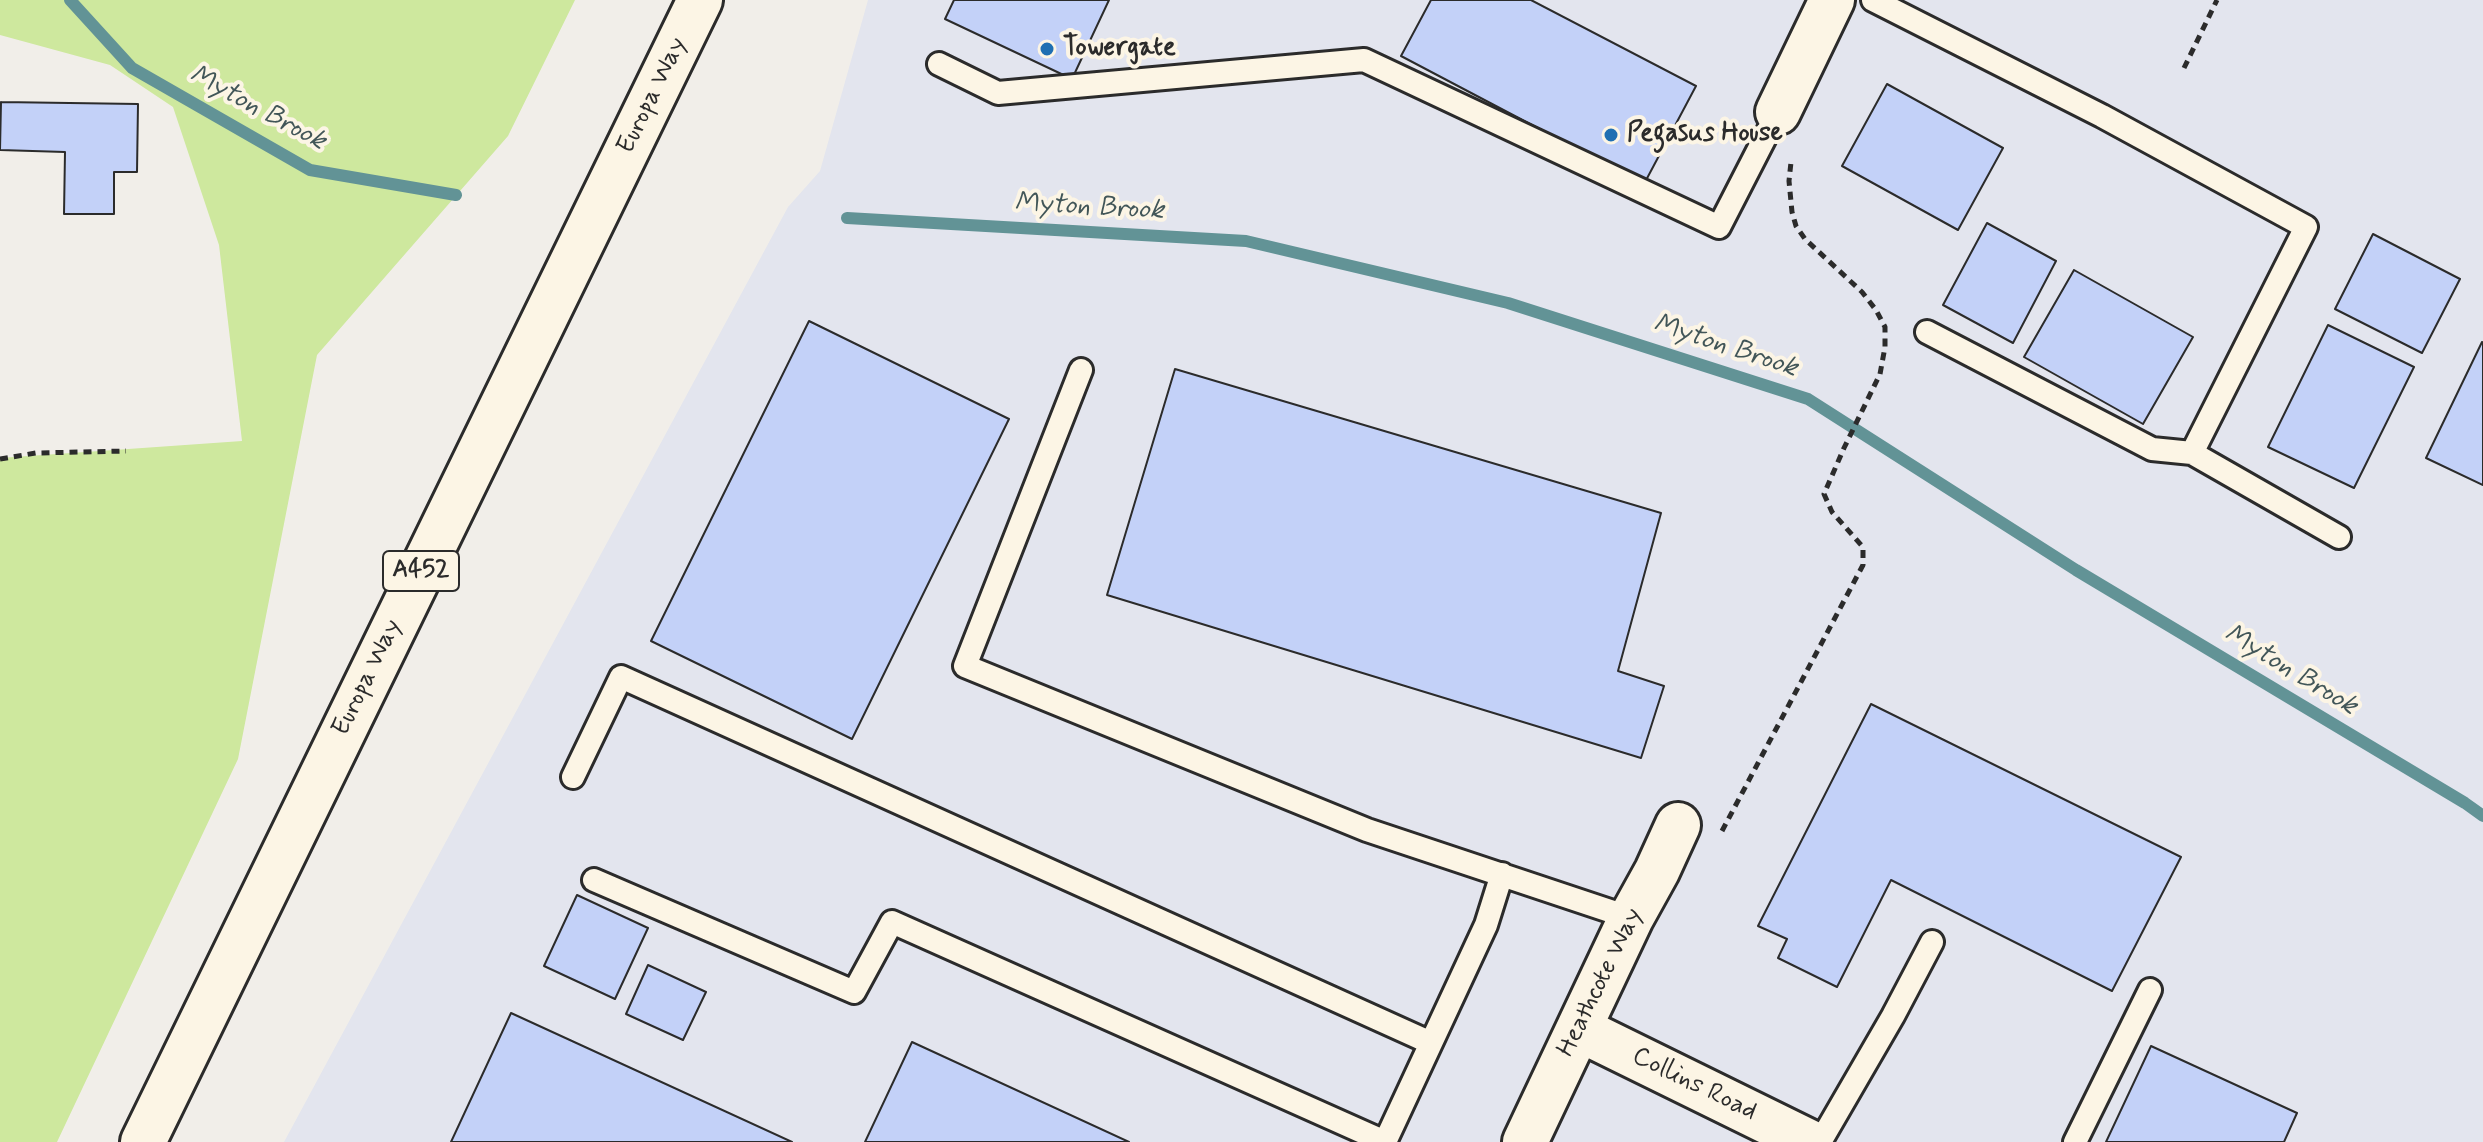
<!DOCTYPE html>
<html>
<head>
<meta charset="utf-8">
<style>
	body { margin:0 }
	canvas { display:block; background:#f1eee9 }
</style>
</head>
<body>
<canvas width="2483" height="1142"></canvas>
<script>
const ctx = document.querySelector('canvas').getContext('2d');
ctx.lineJoin = 'round';
function fillPath(path, color) {
  ctx.fillStyle = color;
  ctx.fill(path, 'evenodd');
}
function shape(rows) {
  const path = new Path2D();
  for (const r of rows) {
    path.moveTo(r[0], r[1]);
    for (let i = 2; i < r.length; i += 2) path.lineTo(r[i], r[i + 1]);
  }
  return path;
}
function stroke(path, color, width, dash) {
  ctx.strokeStyle = color;
  ctx.lineWidth = width;
  ctx.lineCap = dash ? 'butt' : 'round';
  ctx.setLineDash(dash || []);
  ctx.stroke(path);
}
function label(font, color, halo, rows, align = 'center') {
  ctx.font = font + ' Mynerve,sans-serif';
  ctx.lineWidth = 8;
  ctx.setLineDash([]);
  ctx.textBaseline = 'middle';
  ctx.strokeStyle = halo;
  ctx.fillStyle = color;
  for (const [text, x, y, turn = 0] of rows) {
    ctx.save();
    ctx.translate(x, y);
    ctx.rotate((+turn || 0) * Math.PI / 180);
    ctx.textAlign = isNaN(turn) ? turn : align;
    if (halo) ctx.strokeText(text, 0, 0);
    ctx.fillText(text, 0, 0);
    ctx.restore();
  }
}
fillPath(shape([
	[868,0,2483,0,2483,1142,284,1142,788,207,820,171]
]), '#e3e5ee');
fillPath(shape([
	[0,0,575,0,508,136,317,355,238,759,57,1142,0,1142,0,458,242,441,219,245,173,107,110,65,0,35]
]), '#cee89e');
stroke(shape([
	[70,0,132,68,310,170,456,195],
	[847,218,1246,241,1508,303,1808,399,2076,570,2465,803,2483,816]
]), '#629396', 12);
const building = shape([
	[954,0,1109,0,1072,79,945,19,954,0],
	[1431,0,1531,0,1696,86,1644,184,1401,56,1431,0],
	[1887,84,2003,148,1958,230,1842,166,1887,84],
	[1,102,138,104,137,172,114,172,114,214,64,214,65,152,0,150,1,102],
	[1987,223,2056,261,2013,343,1943,305,1987,223],
	[2373,234,2460,279,2422,353,2335,309,2373,234],
	[2074,270,2193,337,2143,424,2024,357,2074,270],
	[809,321,1009,419,852,739,651,641,809,321],
	[2328,325,2414,367,2354,488,2268,447,2328,325],
	[2482,342,2483,343,2483,485,2426,458,2482,342],
	[1175,369,1661,513,1618,671,1664,686,1641,758,1107,595,1175,369],
	[1871,704,2181,857,2112,991,1891,880,1837,987,1778,958,1787,939,1758,926,1871,704],
	[577,895,648,928,615,999,544,966,577,895],
	[648,965,706,992,683,1040,626,1014,648,965],
	[511,1013,792,1142,451,1142,511,1013],
	[912,1042,1129,1142,865,1142,912,1042],
	[2151,1046,2297,1113,2284,1142,2106,1142,2151,1046]
]);
fillPath(building, '#c3d1f8');
stroke(building, '#2b2b2b', 2);
const service = shape([
	[1873,0,2102,116,2306,227,2192,453,2339,537],
	[939,64,998,93,1364,60,1719,227,1778,112],
	[1927,332,2152,449,2192,453],
	[1081,370,965,666,1367,830,1631,918],
	[573,777,621,677,1431,1043],
	[594,880,854,992,892,922,1385,1142],
	[1385,1142,1486,925,1502,874],
	[1820,1142,1893,1016,1932,942],
	[2075,1142,2150,990]
]);
const minor = shape([
	[1778,112,1832,0],
	[1579,1029,1809,1142],
	[1525,1142,1631,918,1657,871,1678,825]
]);
const trunk = shape([
	[143,1142,700,0]
]);
stroke(service, '#2b2b2b', 28);
stroke(minor, '#2b2b2b', 50);
stroke(trunk, '#2b2b2b', 50);
stroke(shape([
	[2184,68,2217,0],
	[0,459,36,453,126,451],
	[1722,831,1863,565,1863,547,1832,512,1824,494,1844,448,1880,374,1885,347,1885,327,1876,310,1862,292,1805,239,1796,226,1792,212,1789,181,1791,162]
]), '#2b2b2b', 5, [8, 6]);
stroke(service, '#fcf5e5', 22);
stroke(minor, '#fcf5e5', 44);
stroke(trunk, '#fcf5e5', 44);
for (const [x, y, r, color] of [
	[1047,49,8,"#1f6fb2"],
	[1611,135,8,"#1f6fb2"]
]) {
  const dot = new Path2D();
  dot.arc(x, y, r, 0, 2 * Math.PI);
  ctx.fillStyle = color;
  ctx.fill(dot);
  stroke(dot, '#fcf5e5', 3);
}
for (const [x, y, w] of [
	[421,571,76]
]) {
  const box = new Path2D();
  box.roundRect(x - w / 2, y - 20, w, 40, 6);
  ctx.fillStyle = '#fcf5e5';
  ctx.fill(box);
  stroke(box, '#2b2b2b', 2);
}
label('bold 24px', '#2b2b2b', null, [
	["A452",421,571]
]);
label('bold 26px', '#2b2b2b', '#fcf5e5', [
	["Towergate",1063,49],
	["Pegasus House",1627,135]
], 'left');
label('26px', '#2b2b2b', '#fcf5e5', [
	["Europa Way",653,96,-64],
	["Europa Way",368,678,-64],
	["Heathcote Way",1601,983,-64],
	["Collins Road",1694,1085,26]
]);
label('italic 28px', '#425658', '#fcf5e5', [
	["Myton Brook",257,109,28],
	["Myton Brook",1089,208,3],
	["Myton Brook",1725,347,18],
	["Myton Brook",2290,671,31]
]);
</script>
</body>
</html>
